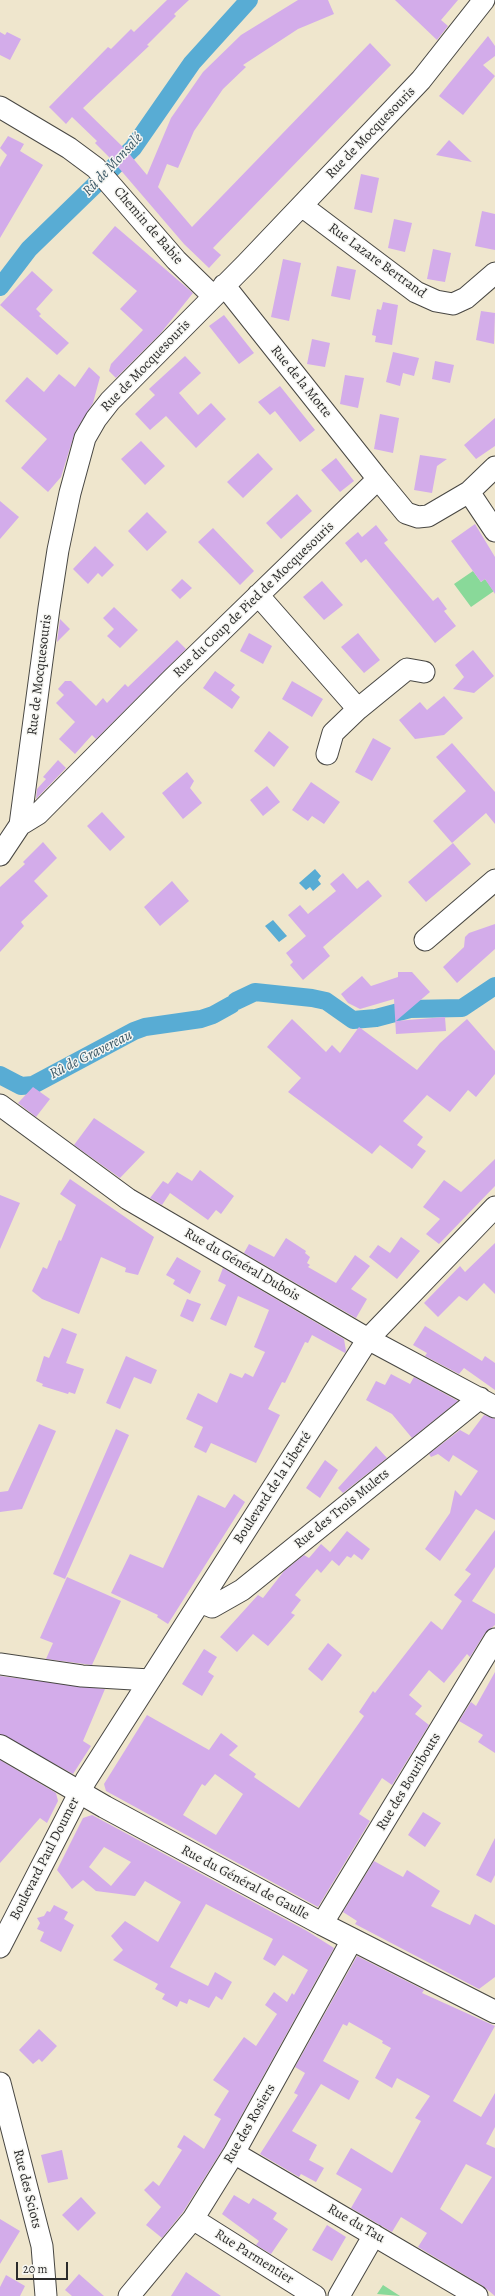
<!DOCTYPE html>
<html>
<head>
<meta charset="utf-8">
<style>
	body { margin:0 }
	#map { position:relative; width:495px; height:2296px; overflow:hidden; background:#efe6cd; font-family:Alegreya,serif }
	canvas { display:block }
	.scale { position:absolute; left:16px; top:2262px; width:52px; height:18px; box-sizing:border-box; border:2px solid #2b2b2b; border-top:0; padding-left:5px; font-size:12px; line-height:14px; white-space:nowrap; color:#2b2b2b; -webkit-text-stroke:3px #f6f6f2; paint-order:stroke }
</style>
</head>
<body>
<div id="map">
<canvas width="495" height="2296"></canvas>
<div class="scale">20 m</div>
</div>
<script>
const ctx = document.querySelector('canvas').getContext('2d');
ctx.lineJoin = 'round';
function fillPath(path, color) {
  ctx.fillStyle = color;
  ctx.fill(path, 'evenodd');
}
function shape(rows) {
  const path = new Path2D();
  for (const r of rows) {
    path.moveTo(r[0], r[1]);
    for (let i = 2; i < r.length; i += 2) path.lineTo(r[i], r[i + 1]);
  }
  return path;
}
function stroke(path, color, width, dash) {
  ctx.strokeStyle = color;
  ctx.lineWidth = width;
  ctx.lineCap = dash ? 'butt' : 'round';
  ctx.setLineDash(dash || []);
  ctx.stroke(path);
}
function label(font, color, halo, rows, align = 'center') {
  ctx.font = font + ' Alegreya,serif';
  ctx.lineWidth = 3;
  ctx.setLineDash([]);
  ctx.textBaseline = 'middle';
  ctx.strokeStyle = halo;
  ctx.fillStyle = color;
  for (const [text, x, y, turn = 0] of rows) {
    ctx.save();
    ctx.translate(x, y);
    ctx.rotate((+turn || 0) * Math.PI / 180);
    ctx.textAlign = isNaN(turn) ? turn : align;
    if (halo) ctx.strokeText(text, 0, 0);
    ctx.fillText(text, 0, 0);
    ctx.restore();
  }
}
fillPath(shape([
	[473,571,481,582,485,579,494,591,471,607,454,584],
	[383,2285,400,2296,377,2294]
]), '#89d999');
fillPath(shape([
	[315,869,321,876,318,880,321,884,313,891,310,887,306,890,299,883],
	[273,920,287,936,279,942,265,926]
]), '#58acd4');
stroke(shape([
	[0,287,29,249,133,148,192,63,249,0],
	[236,1001,255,992,312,998,326,1001,353,1020,376,1018,410,1009,462,1008,495,986],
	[0,1075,21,1086,33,1085,134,1031,145,1027,201,1019,213,1015,231,1005]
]), '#58acd4', 18);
fillPath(shape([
	[167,0,189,0,174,14,176,16,147,45,149,46,83,108,126,150,147,175,171,118,203,72,241,35,298,0,328,0,334,14,298,29,243,65,246,67,223,89,194,131,178,168,167,164,158,187,192,227,370,43,391,65,213,248,221,255,209,268,184,244,112,160,95,143,97,141,72,117,66,124,49,107,108,47,111,49,131,29,134,32],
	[395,0,458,0,441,20,448,26,437,40],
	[0,32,5,35,7,32,21,39,10,60,0,55],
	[488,36,495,46,495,56,483,65,495,76,463,115,439,96],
	[8,136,24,144,20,151,43,165,0,238,0,167,7,155,0,148],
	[449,140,472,162,436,155],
	[361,174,379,178,372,213,354,209],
	[482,211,495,214,495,250,475,246],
	[394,219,412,223,405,252,388,248],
	[115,226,193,293,160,334,116,378,109,371,111,364,143,330,120,309,137,291,92,253],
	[433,249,451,253,445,282,427,279],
	[283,259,301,263,289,321,271,317],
	[337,266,356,270,350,300,331,296],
	[32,271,53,290,36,309,41,314,39,316,69,343,57,355,0,305],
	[383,302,398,305,392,345,375,342,376,336,372,335,377,309,381,310],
	[481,311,495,313,494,344,476,340],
	[224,315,254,353,239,364,209,326],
	[312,339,330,343,325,367,307,364],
	[393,352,419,358,414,376,403,373,400,386,386,382],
	[185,356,201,373,179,393,198,415,211,403,226,419,196,448,166,416,150,430,135,414,155,395,149,389],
	[435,361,454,365,450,383,432,379],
	[89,367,100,377,93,403,75,432,61,477,48,492,21,468,47,439,5,401,27,377,44,392,59,374,75,387],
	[345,375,364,378,358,408,340,404],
	[280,386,315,430,300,442,275,411,270,415,258,402],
	[380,414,399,418,393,453,374,449],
	[495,418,495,446,476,459,464,445],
	[141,441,165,466,145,485,121,459],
	[258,453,273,469,243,498,227,482],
	[420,455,447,459,437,466,432,493,414,490],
	[336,458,354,481,340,492,321,470],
	[297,494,312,511,281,539,266,523],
	[0,501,19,517,0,539],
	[147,512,167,532,147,551,128,531],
	[475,524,495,557,495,594,485,579,481,582,451,541],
	[376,525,388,540,384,543,433,601,438,597,447,609,444,611,456,626,435,643,366,559,361,563,345,543,358,532,362,537],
	[213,528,254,571,240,585,198,542],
	[95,546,114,565,102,577,98,573,88,584,73,569],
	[182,579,192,588,180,599,171,590],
	[322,581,343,605,324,620,303,597],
	[114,607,138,630,120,648,107,636,114,629,103,618],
	[60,619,70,629,57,642],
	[249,633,272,646,263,664,240,651],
	[358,633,380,660,364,673,341,647],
	[177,640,186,649,96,739,92,735,75,754,59,739,75,722,56,703,64,695,58,689,65,681,71,681,96,706,103,698,107,703,125,684,128,687],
	[473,650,494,676,474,693,453,689,464,677,455,665],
	[215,671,235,685,231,690,240,697,232,709,203,688],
	[292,681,323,699,312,717,282,699],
	[444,696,463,718,444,735,415,739,399,720,420,702,427,710],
	[269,731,289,747,274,767,254,751],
	[373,738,391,748,372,781,355,772],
	[452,743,495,792,495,824,486,813,452,843,433,821,466,791,436,757],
	[58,760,66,768,36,799,37,789,46,779,43,777],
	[187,772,194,781,190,788,202,803,183,819,162,793],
	[311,782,340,802,324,824,312,816,308,821,292,810],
	[267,786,280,802,263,816,250,800],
	[102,812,125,837,110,851,87,826],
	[43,842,57,858,34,881,48,896,21,922,24,926,0,952,0,887,25,864,23,862],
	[453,843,471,864,426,902,408,882],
	[343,873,357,889,368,880,382,896,323,947,330,956,303,980,290,965,293,962,286,953,306,936,288,915,300,905,308,914,336,891,330,884],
	[172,881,189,901,160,926,144,907],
	[495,924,495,949,457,983,443,967,464,947,465,937,469,933],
	[398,972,412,972,430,992,396,1021,445,1017,446,1031,396,1034,394,999,360,1009,348,1003,341,994,362,976,371,986,398,977],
	[292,1019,326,1052,332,1045,340,1053,359,1027,417,1070,440,1043,467,1019,495,1051,495,1074,476,1097,468,1090,450,1112,427,1095,403,1121,423,1137,417,1145,426,1151,412,1169,380,1145,372,1154,288,1092,301,1078,267,1047],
	[33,1087,50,1099,36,1117,18,1103],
	[94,1118,145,1152,120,1178,74,1145],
	[495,1159,495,1186,439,1244,426,1234,440,1219,423,1207,444,1180,461,1192],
	[200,1170,234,1196,221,1214,216,1210,208,1220,170,1193,162,1205,150,1198,163,1181,168,1184,177,1172,192,1181],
	[70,1179,154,1237,138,1275,125,1272,126,1268,101,1257,79,1314,42,1299,32,1291,43,1267,47,1269,59,1240,61,1241,76,1205,60,1194],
	[0,1195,20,1203,0,1249],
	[401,1237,420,1251,397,1279,369,1257,378,1245,390,1253],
	[286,1238,306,1251,305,1253,310,1257,307,1263,310,1265,308,1267,336,1283,355,1255,370,1266,351,1289,367,1299,356,1318,244,1253,249,1244,274,1257],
	[495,1243,495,1294,484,1283,467,1301,459,1296,438,1317,424,1303,460,1266,465,1272],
	[177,1257,201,1271,190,1294,173,1284,175,1280,166,1275],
	[223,1268,344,1339,346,1351,345,1353,312,1335,308,1343,305,1342,285,1383,282,1382,268,1409,280,1415,256,1463,211,1443,206,1453,194,1447,203,1427,186,1419,198,1393,217,1403,230,1373,242,1378,245,1373,253,1377,265,1352,254,1347,269,1310,238,1296,226,1326,210,1319,226,1285,218,1281],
	[187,1299,201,1304,193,1322,180,1316],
	[425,1326,482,1361,485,1356,495,1363,495,1390,464,1368,459,1374,425,1356,427,1353,413,1345],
	[62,1328,77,1334,66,1363,84,1369,75,1394,69,1392,68,1394,42,1386,43,1384,36,1381,44,1356,49,1358],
	[126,1356,157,1370,151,1384,134,1377,120,1409,106,1403],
	[391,1374,410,1384,414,1377,458,1401,412,1438,392,1414,366,1400,376,1381,385,1385],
	[484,1415,495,1419,495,1520,476,1509,440,1561,425,1549,450,1513,455,1490,461,1496,478,1471,453,1455,449,1462,438,1454,431,1457,429,1454,460,1430,469,1435],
	[39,1424,56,1431,22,1509,0,1512,0,1492,8,1491],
	[116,1429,129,1435,65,1579,53,1574],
	[376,1446,387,1458,343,1493,338,1488],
	[325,1460,338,1470,320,1498,306,1488],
	[234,1494,245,1502,168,1624,157,1617,158,1615,111,1593,130,1554,163,1568,198,1495,225,1508],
	[495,1530,495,1567,472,1601,495,1614,495,1625,485,1633,470,1657,467,1654,444,1683,429,1670,409,1695,422,1706,415,1714,429,1725,392,1785,382,1778,359,1814,370,1821,318,1907,106,1791,104,1784,147,1715,209,1750,221,1733,238,1746,229,1755,256,1774,254,1777,299,1808,364,1716,359,1712,373,1691,375,1693,431,1621,442,1630,462,1601,454,1595,471,1574,465,1570],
	[215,1774,243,1794,216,1835,183,1815,202,1784,205,1786],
	[347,1531,370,1549,362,1560,354,1554,351,1558,347,1556,339,1566,332,1560,321,1573,317,1569,295,1595,301,1600,291,1613,295,1615,268,1646,253,1634,237,1652,220,1637,258,1595,263,1598,284,1571,304,1555,309,1558,321,1544,330,1552],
	[67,1577,121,1601,92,1665,46,1659,53,1643,40,1638],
	[328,1643,342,1655,322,1681,308,1669],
	[204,1649,217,1657,208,1672,214,1676,202,1696,182,1684],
	[495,1672,495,1753,478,1742,483,1735,459,1721,471,1702,476,1706],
	[0,1676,105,1689,83,1741,91,1746,73,1774,0,1734],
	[0,1760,56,1793,58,1801,47,1823,40,1818,0,1863],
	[423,1812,441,1823,425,1847,408,1835],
	[92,1815,307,1931,334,1948,224,2147,183,2212,162,2238,146,2225,161,2207,144,2190,153,2181,159,2186,182,2150,177,2147,184,2135,204,2149,221,2119,214,2115,229,2091,213,2080,244,2037,256,2046,277,2014,265,2005,274,1992,287,2002,292,1993,294,1995,308,1970,283,1955,275,1966,263,1959,273,1939,206,1904,170,1967,208,1986,215,1972,232,1982,222,2000,216,1996,209,2008,189,1999,187,2004,180,2001,177,2007,162,1999,165,1994,155,1989,158,1984,113,1960,123,1950,111,1936,125,1921,158,1942,181,1902,145,1881,135,1896,96,1891,83,1880,72,1889,57,1870,83,1818],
	[104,1847,131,1862,111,1886,89,1867],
	[495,1838,495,1875,491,1883,476,1875],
	[374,1861,403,1877,407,1870,440,1891,431,1906,470,1925,475,1914,495,1925,495,1977,479,1989,355,1924,357,1921,343,1912],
	[54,1905,68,1912,64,1919,74,1925,61,1952,40,1941,44,1932,37,1929,40,1923,37,1918,44,1916,47,1911,50,1912],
	[357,1956,424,1990,422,1993,495,2026,453,2101,481,2117,495,2093,495,2127,486,2144,495,2148,495,2296,483,2286,418,2247,427,2233,401,2217,392,2232,351,2208,362,2189,336,2174,351,2148,392,2173,421,2121,415,2118,430,2096,397,2078,392,2088,375,2078,391,2048,382,2043,383,2041,349,2022,347,2026,343,2024,323,2061,359,2081,349,2100,321,2084,292,2131,317,2145,309,2160,324,2168,316,2182,301,2174,299,2177,260,2154,298,2095,294,2093,305,2073,295,2067],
	[466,2164,492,2177,462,2224,440,2209],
	[39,2029,57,2046,42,2062,39,2059,33,2064,19,2050],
	[62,2150,68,2179,48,2183,41,2155],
	[234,2195,249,2204,253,2198,268,2207,277,2213,273,2219,288,2229,271,2254,256,2245,259,2241,222,2214],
	[81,2197,96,2213,78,2231,62,2215],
	[0,2219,20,2231,0,2264],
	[327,2225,346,2237,332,2261,312,2250],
	[186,2272,221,2296,171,2296],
	[79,2274,104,2296,72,2296,65,2290],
	[6,2275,25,2286,20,2296,0,2296,0,2287]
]), '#d3acea');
const minor = shape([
	[0,107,69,148,96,168,176,260,213,296],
	[302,206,416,292,436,301,453,304,466,298,495,273],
	[224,285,378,479],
	[469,492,495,531],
	[258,595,358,709],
	[327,754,333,733,358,709,407,669,424,672],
	[20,825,38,814,172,679,378,479,406,513,418,517,428,516,469,492,495,467],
	[0,855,20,825,49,608,58,550,70,493,85,438,96,419,110,401,246,264,421,80,484,0],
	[425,940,495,880],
	[0,1105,128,1199,368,1339,495,1407],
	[200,1602,212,1607,242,1590,480,1398],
	[0,1664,82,1676,150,1680],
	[322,1924,495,1639],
	[0,1947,86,1780,368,1339,495,1207],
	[0,2083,42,2246,46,2296],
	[234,2153,477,2296],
	[193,2219,315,2296],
	[129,2296,193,2219,234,2153,352,1940],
	[339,2296,374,2235]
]);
const major = shape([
	[0,1746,105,1807,322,1924,495,2012]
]);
stroke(minor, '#484743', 23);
stroke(major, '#484743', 24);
stroke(minor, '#fff', 21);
stroke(major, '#fff', 22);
label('14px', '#2b2b2b', '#f6f6f2', [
	["Rue de Mocquesouris",371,133,-46],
	["Chemin de Babie",148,226,49],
	["Rue Lazare Bertrand",377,261,36],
	["Rue de Mocquesouris",146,366,-46],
	["Rue de la Motte",301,382,51],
	["Rue du Coup de Pied de Mocquesouris",254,600,-44],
	["Rue de Mocquesouris",40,675,-83],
	["Rue du Général Dubois",242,1265,30],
	["Boulevard de la Liberté",273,1488,-57],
	["Rue des Trois Mulets",342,1509,-39],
	["Rue des Bouribouts",409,1782,-59],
	["Boulevard Paul Doumer",45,1859,-63],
	["Rue du Général de Gaulle",245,1883,28],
	["Rue des Rosiers",250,2124,-60],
	["Rue des Sciots",27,2189,76],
	["Rue du Tau",356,2224,30],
	["Rue Parmentier",254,2257,32]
]);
label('italic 15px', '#3b5866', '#f6f6f2', [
	["Rû de Monsalé",113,165,-47],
	["Rû de Gravereau",91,1055,-27]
]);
</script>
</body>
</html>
